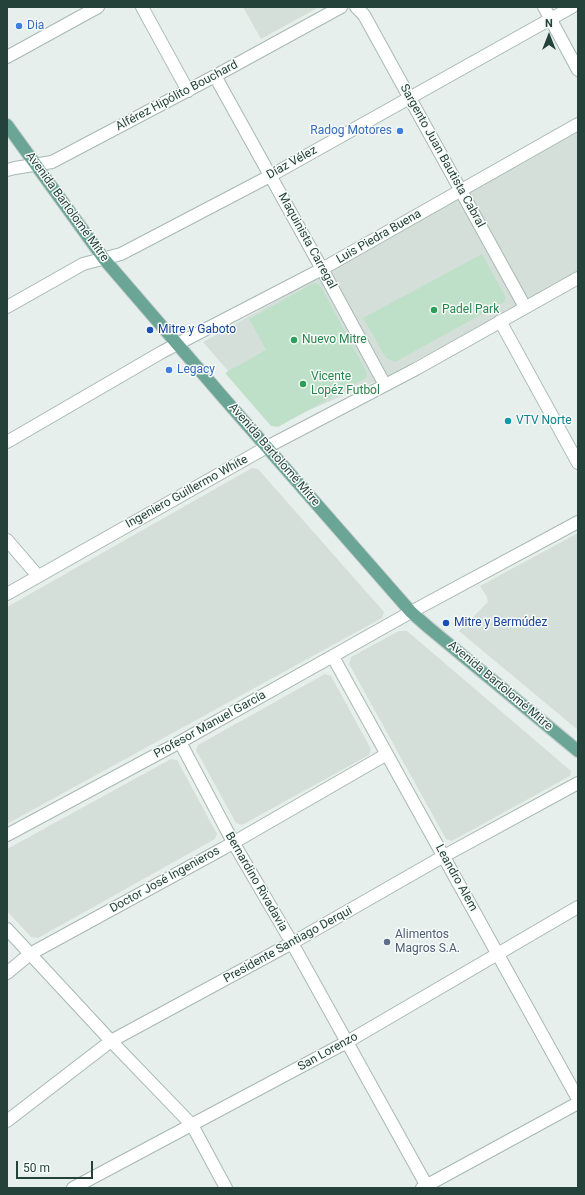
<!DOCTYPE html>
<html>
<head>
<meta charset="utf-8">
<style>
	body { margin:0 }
	#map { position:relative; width:585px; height:1195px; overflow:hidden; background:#e6efeb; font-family:Roboto,sans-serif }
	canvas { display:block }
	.frame { position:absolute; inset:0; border:8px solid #24423a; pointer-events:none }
	.north { position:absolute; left:529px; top:16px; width:40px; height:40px; -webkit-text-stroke:3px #f7fbf9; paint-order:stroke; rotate:0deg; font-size:11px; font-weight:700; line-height:16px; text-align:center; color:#24423a }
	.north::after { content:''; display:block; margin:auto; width:14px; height:18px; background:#24423a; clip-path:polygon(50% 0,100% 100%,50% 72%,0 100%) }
	.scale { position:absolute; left:16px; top:1161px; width:77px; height:18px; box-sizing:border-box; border:2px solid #24423a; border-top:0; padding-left:5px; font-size:12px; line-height:14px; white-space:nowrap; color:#24423a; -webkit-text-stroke:3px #f7fbf9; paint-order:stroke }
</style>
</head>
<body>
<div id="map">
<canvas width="585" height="1195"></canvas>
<div class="frame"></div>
<div class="north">N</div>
<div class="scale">50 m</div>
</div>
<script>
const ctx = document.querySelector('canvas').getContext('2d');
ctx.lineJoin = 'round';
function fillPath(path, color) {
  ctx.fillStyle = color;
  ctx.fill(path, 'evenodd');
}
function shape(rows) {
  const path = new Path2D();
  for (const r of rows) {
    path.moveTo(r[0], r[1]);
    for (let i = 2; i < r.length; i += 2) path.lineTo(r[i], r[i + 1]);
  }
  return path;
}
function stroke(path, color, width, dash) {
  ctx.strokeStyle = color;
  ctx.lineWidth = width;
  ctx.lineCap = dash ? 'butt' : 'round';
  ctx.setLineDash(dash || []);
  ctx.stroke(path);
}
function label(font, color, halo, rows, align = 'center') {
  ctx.font = font + ' Roboto,sans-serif';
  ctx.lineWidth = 3;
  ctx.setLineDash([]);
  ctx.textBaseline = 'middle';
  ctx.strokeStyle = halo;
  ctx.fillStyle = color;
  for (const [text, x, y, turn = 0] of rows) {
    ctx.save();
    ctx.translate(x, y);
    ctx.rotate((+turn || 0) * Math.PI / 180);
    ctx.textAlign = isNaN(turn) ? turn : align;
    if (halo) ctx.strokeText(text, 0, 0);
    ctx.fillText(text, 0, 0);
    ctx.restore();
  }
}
fillPath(shape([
	[243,7,319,7,261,39],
	[578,132,578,270,530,298,388,376,275,425,203,342],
	[252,468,258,469,384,612,382,618,7,824,7,607],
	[578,533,578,730,459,631,488,602,487,597,480,586],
	[399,631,407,631,571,771,570,776,452,841,446,839,349,664,351,657],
	[325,674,331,676,371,749,369,755,242,825,236,823,196,750,198,745],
	[171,759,177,760,217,834,215,839,38,938,31,937,7,911,7,849]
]), '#d4dfda');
fillPath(shape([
	[482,254,506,298,504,302,395,362,386,358,363,318],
	[314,283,320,285,367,373,366,378,278,427,271,426,225,373,266,350,249,319]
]), '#bfe0c8');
const minor = shape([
	[142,7,188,91],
	[356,7,364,15,525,307],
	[544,7,578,70],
	[7,57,98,7],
	[215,76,322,269,385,385],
	[7,170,15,168,52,162,215,76,341,7],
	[7,307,83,264,121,254,270,176,572,7],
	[500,321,578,463],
	[7,442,162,352,322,269,578,124],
	[7,540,38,576],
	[7,594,267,447,416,369,578,278],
	[333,657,578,1099],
	[180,742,233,842,292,943,428,1188],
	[7,835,180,742,411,612,578,522],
	[7,929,111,1041,192,1125,226,1188],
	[7,973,30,954,224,848,387,754],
	[7,1121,111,1041,292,943,444,856,578,783],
	[73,1188,347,1042,578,907],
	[422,1188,578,1103]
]);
const major = shape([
	[7,125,104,259,222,396,411,612,428,627,578,751]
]);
stroke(minor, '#a8b8b2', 14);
stroke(major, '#c2cac8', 14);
stroke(minor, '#fff', 12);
stroke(major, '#6aa596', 12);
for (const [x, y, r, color] of [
	[19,26,4,"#3f7fe0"],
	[400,131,4,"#3f7fe0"],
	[434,310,4,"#2e9e5b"],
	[150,330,4,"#1a4fb4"],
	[294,340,4,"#2e9e5b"],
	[169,370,4,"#3f7fe0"],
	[303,384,4,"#2e9e5b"],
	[508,421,4,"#0f9aa8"],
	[446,623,4,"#1a4fb4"],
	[387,942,4,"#5c6f8a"]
]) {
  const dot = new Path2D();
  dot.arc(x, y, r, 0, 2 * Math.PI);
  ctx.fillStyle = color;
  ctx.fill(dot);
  stroke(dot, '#f7fbf9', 1.5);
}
label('12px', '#366cbe', '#f7fbf9', [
	["Dia",27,26],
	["Radog Motores",392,131,"right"],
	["Legacy",177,370]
], 'left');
label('12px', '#24423a', '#f7fbf9', [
	["Alférez Hipólito Bouchard",177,96,-28],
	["Sargento Juan Bautista Cabral",442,156,61],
	["Díaz Vélez",292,163,-29],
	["Avenida Bartolomé Mitre",67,207,54],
	["Luis Piedra Buena",379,237,-30],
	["Maquinista Carregal",307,241,61],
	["Avenida Bartolomé Mitre",274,455,49],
	["Ingeniero Guillermo White",187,492,-29],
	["Avenida Bartolomé Mitre",500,686,40],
	["Profesor Manuel García",210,725,-29],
	["Leandro Alem",456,878,61],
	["Doctor José Ingenieros",165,880,-29],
	["Bernardino Rivadavia",256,882,60],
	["Presidente Santiago Derqui",288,945,-29],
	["San Lorenzo",328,1052,-29]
]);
label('12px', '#27864d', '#f7fbf9', [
	["Padel Park",442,310],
	["Nuevo Mitre",302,340],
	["Vicente",311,377],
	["Lopéz Futbol",311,391]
], 'left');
label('12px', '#164399', '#f7fbf9', [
	["Mitre y Gaboto",158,330],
	["Mitre y Bermúdez",454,623]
], 'left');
label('12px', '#0d838f', '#f7fbf9', [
	["VTV Norte",516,421]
], 'left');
label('12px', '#4e5e75', '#f7fbf9', [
	["Alimentos",395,935],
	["Magros S.A.",395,949]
], 'left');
</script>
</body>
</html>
